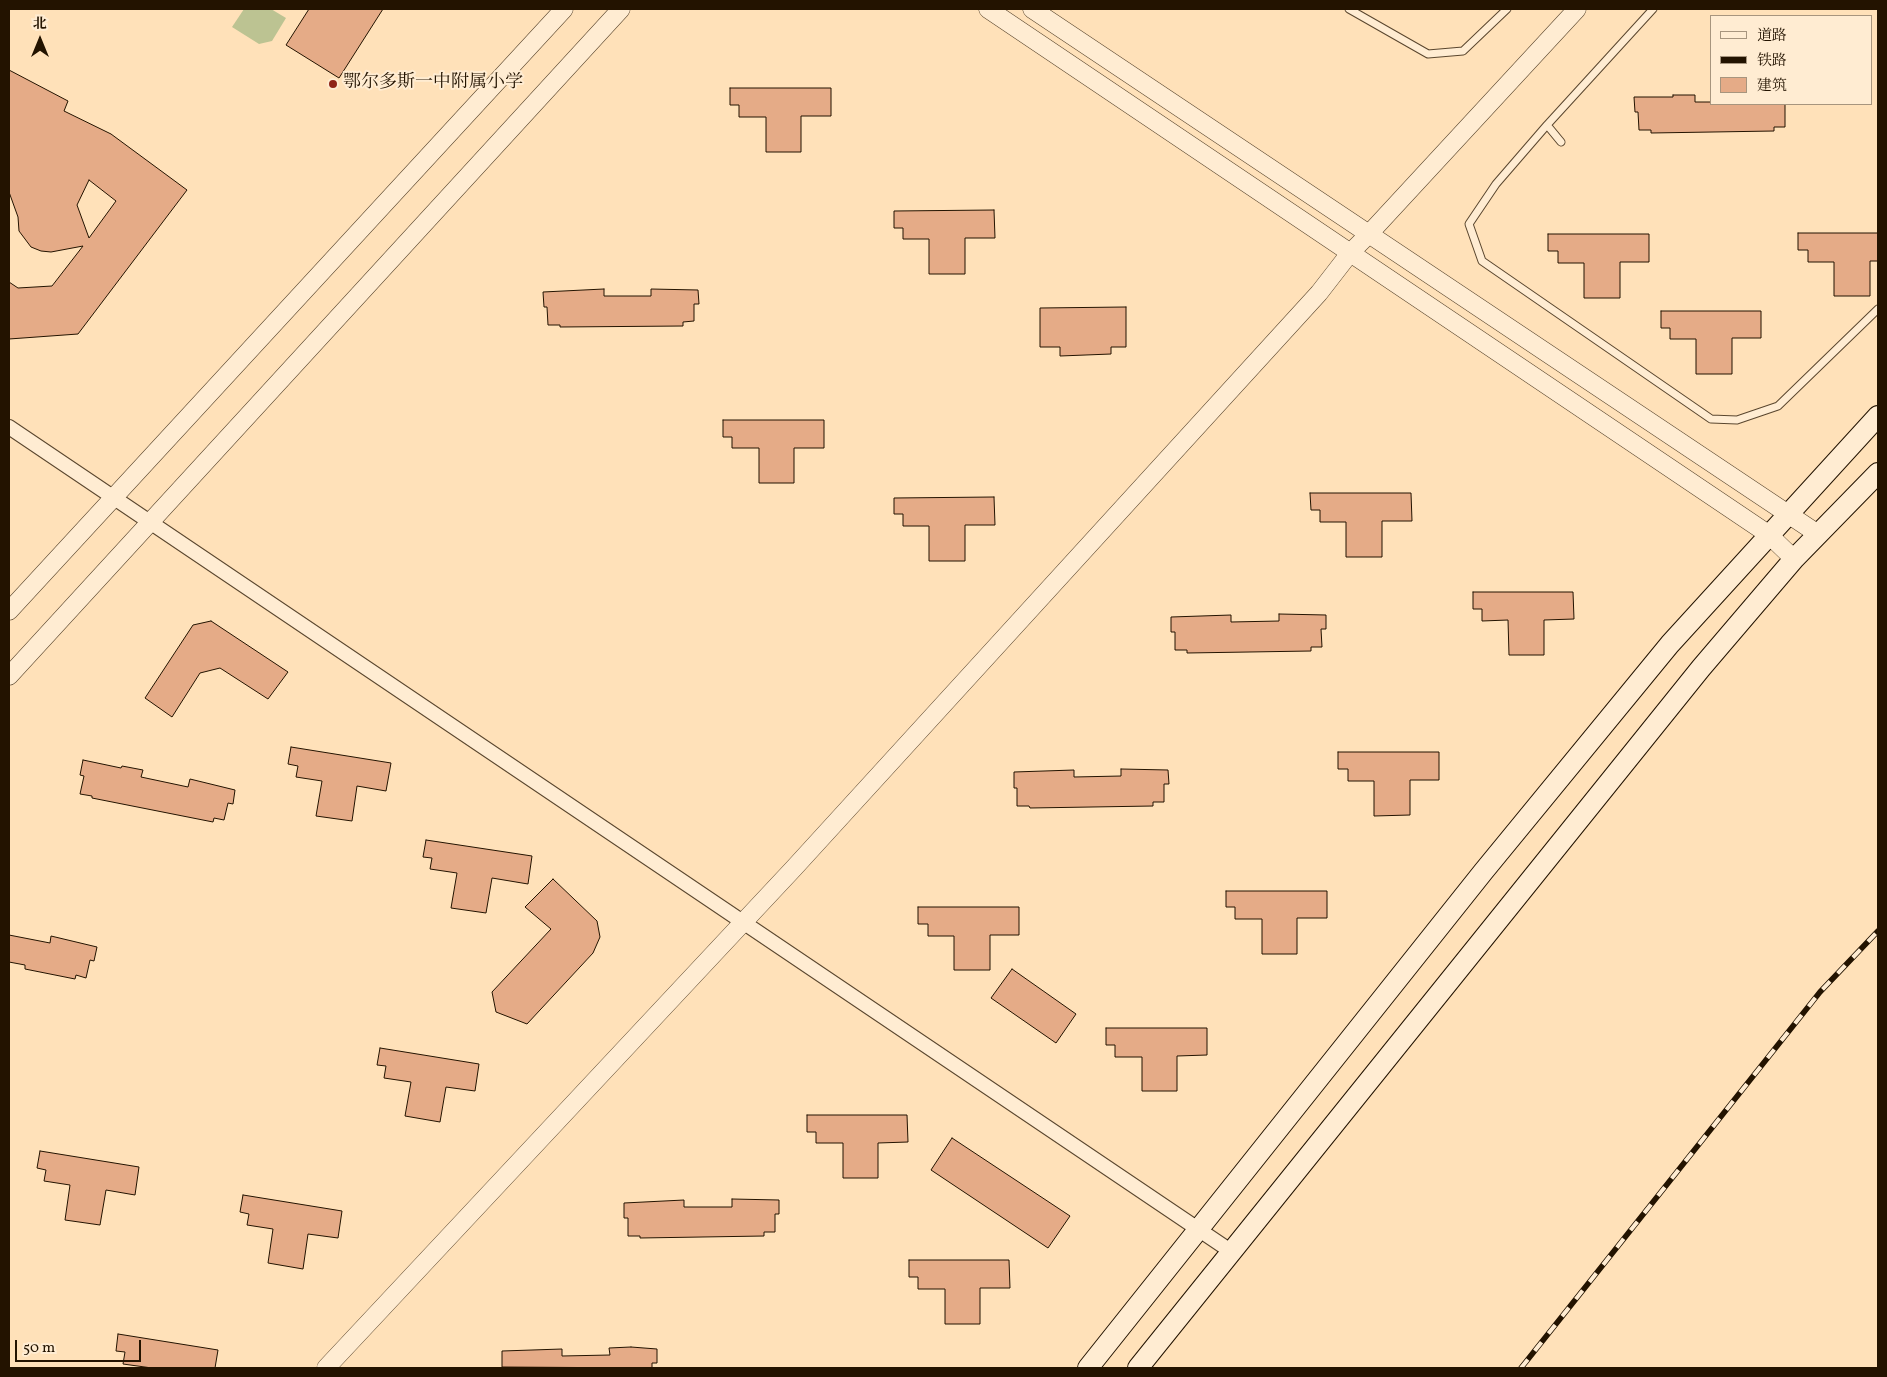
<!DOCTYPE html>
<html>
<head>
<meta charset="utf-8">
<style>
  body { margin:0 }
  #map { position:relative; width:1887px; height:1377px; overflow:hidden; background:#ffe1b9; font-family:Vollkorn,"Noto Serif SC",serif }
  canvas { display:block }
  .frame { position:absolute; inset:0; border:10px solid #231300; pointer-events:none }
  .legend { position:absolute; left:1710px; top:15px; width:162px; height:90px; box-sizing:border-box; background:#ffecd2; border:1px solid #a7957e; margin:0; padding:6px 9px; list-style:none; font-size:15px; color:#231300 }
  .legend li { display:flex; align-items:center; gap:10px; height:25px }
  .legend b { width:25px; border:1px solid #a7957e }
  .north { position:absolute; left:15px; top:15px; width:50px; height:50px; -webkit-text-stroke:4px #ffecd2; paint-order:stroke; rotate:0deg; font-size:14px; font-weight:700; line-height:20px; text-align:center; color:#231300 }
  .north::after { content:''; display:block; margin:auto; width:18px; height:22px; background:#231300; clip-path:polygon(50% 0,100% 100%,50% 72%,0 100%) }
  .scale { position:absolute; left:15px; top:1340px; width:126px; height:22px; box-sizing:border-box; border:2px solid #231300; border-top:0; padding-left:6px; font-size:15px; line-height:18px; white-space:nowrap; color:#231300; -webkit-text-stroke:4px #ffecd2; paint-order:stroke }
</style>
</head>
<body>
<div id="map">
<canvas width="1887" height="1377"></canvas>
<div class="frame"></div>
<ul class="legend">
<li><b style="height:6px;background:#ffecd2"></b>道路</li>
<li><b style="height:6px;background:#231300"></b>铁路</li>
<li><b style="height:14px;background:#e5ab87"></b>建筑</li>
</ul>
<div class="north">北</div>
<div class="scale">50 m</div>
</div>
<script>
const context = document.querySelector('canvas').getContext('2d');
context.lineJoin = 'round';
function fillPath(path, color) { context.fillStyle = color; context.fill(path, 'evenodd'); }
const shape = rows => new Path2D(rows.map(r => 'M' + r).join(''));
function stroke(path, color, width, dash) { context.strokeStyle = color; context.lineWidth = width; context.lineCap = dash ? 'butt' : 'round'; context.setLineDash(dash || []); context.stroke(path); }
function label(font, color, halo, rows, align = 'center') {
  context.font = font + ' Vollkorn,"Noto Serif SC",serif'; context.lineWidth = 4; context.setLineDash([]); context.textBaseline = 'middle'; context.strokeStyle = halo; context.fillStyle = color; for (const [text, x, y, turn = 0] of rows) {
    context.save(); context.translate(x, y); context.rotate((+turn || 0) * Math.PI / 180); context.textAlign = isNaN(turn) ? turn : align; if (halo) context.strokeText(text, 0, 0); context.fillText(text, 0, 0); context.restore();
  }
}
fillPath(shape([
  [244,9,271,9,286,18,272,41,259,44,232,27]
]), '#bcc392');
const building = shape([
  [309,9,383,9,339,78,286,45,309,9],
  [9,70,68,101,64,111,111,134,187,190,78,334,9,339,9,282,18,288,52,286,83,246,51,252,41,251,31,247,19,231,18,217,9,192,9,70],
  [89,180,116,201,89,238,77,205,89,180],
  [730,88,831,88,831,116,801,116,801,152,766,152,766,117,739,117,739,105,730,105,730,88],
  [1673,95,1695,95,1695,102,1711,102,1711,104,1785,104,1785,127,1774,127,1774,131,1651,133,1651,130,1639,130,1638,112,1635,112,1634,97,1673,97,1673,95],
  [994,210,995,238,965,238,965,274,929,274,929,239,903,239,903,228,894,228,894,211,994,210],
  [1798,233,1878,233,1878,261,1870,261,1870,296,1834,296,1834,262,1808,262,1808,250,1798,250,1798,233],
  [1548,234,1649,234,1649,262,1620,262,1620,298,1584,298,1584,263,1558,263,1558,251,1548,251,1548,234],
  [604,289,604,296,651,296,651,289,698,290,699,304,694,304,694,321,683,322,683,326,560,327,560,325,548,325,547,307,544,307,543,292,604,289],
  [1126,307,1126,347,1111,347,1111,354,1060,356,1060,347,1040,347,1040,308,1126,307],
  [1661,311,1761,311,1761,338,1732,338,1732,374,1696,374,1696,339,1670,339,1670,328,1661,328,1661,311],
  [723,420,824,420,824,448,794,448,794,483,759,483,759,448,732,448,732,437,723,437,723,420],
  [1310,493,1411,493,1412,521,1382,521,1382,557,1346,557,1346,522,1320,522,1320,510,1311,510,1310,493],
  [994,497,995,525,965,525,965,561,929,561,929,526,903,526,903,514,894,514,894,498,994,497],
  [1473,592,1573,592,1574,619,1544,620,1544,655,1509,655,1508,620,1482,621,1482,609,1473,609,1473,592],
  [1279,614,1326,615,1326,629,1321,629,1322,647,1311,647,1311,651,1187,653,1187,650,1175,650,1175,632,1171,632,1171,617,1231,615,1231,622,1279,621,1279,614],
  [211,621,288,672,268,699,220,668,200,673,172,717,145,698,193,625,211,621],
  [291,747,391,763,386,791,357,786,352,821,316,816,322,781,296,777,298,766,288,764,291,747],
  [1338,752,1439,752,1439,780,1410,780,1410,815,1374,816,1374,781,1348,781,1348,769,1338,769,1338,752],
  [83,760,121,768,122,766,143,770,141,777,188,787,190,779,235,790,233,804,228,803,224,820,214,818,213,822,92,798,92,796,80,794,84,776,80,775,83,760],
  [1121,769,1168,770,1169,784,1164,784,1164,802,1153,802,1153,806,1030,808,1029,806,1017,806,1017,788,1014,788,1014,772,1074,770,1074,777,1121,776,1121,769],
  [426,840,532,856,528,884,492,878,486,913,451,908,457,873,430,869,432,858,423,857,426,840],
  [553,879,597,921,600,937,593,953,527,1024,496,1012,492,992,551,929,525,907,553,879],
  [1226,891,1327,891,1327,918,1297,918,1297,954,1262,954,1262,919,1235,919,1235,907,1226,907,1226,891],
  [918,907,1019,907,1019,935,990,935,990,970,954,970,954,936,928,936,928,924,918,924,918,907],
  [9,935,50,943,51,936,97,947,94,961,90,960,86,978,76,975,75,979,25,969,25,965,9,962,9,935],
  [1012,969,1076,1014,1056,1043,991,998,1012,969],
  [1106,1028,1207,1028,1207,1055,1177,1056,1177,1091,1142,1091,1142,1057,1115,1057,1115,1045,1106,1045,1106,1028],
  [380,1048,479,1064,475,1091,446,1087,440,1122,405,1116,411,1082,384,1078,386,1066,377,1065,380,1048],
  [807,1115,907,1115,908,1142,878,1143,878,1178,843,1178,843,1143,816,1143,816,1132,807,1132,807,1115],
  [952,1138,1070,1216,1048,1248,931,1170,952,1138],
  [40,1151,139,1167,135,1195,106,1190,100,1225,65,1220,70,1185,44,1181,46,1170,37,1168,40,1151],
  [243,1195,342,1211,338,1238,308,1234,303,1269,268,1263,273,1229,247,1225,249,1214,240,1212,243,1195],
  [732,1199,779,1200,779,1214,775,1214,775,1232,764,1232,764,1236,640,1238,640,1236,628,1236,628,1218,624,1218,624,1203,684,1200,684,1207,732,1207,732,1199],
  [909,1260,1009,1260,1010,1288,980,1288,980,1324,945,1324,945,1289,918,1289,918,1277,909,1277,909,1260],
  [118,1334,218,1350,215,1368,152,1368,123,1364,125,1352,116,1351,118,1334],
  [631,1347,657,1349,657,1363,652,1363,652,1368,502,1367,502,1351,562,1349,562,1356,610,1355,609,1348,631,1347]
]);
fillPath(building, '#e5ab87');
stroke(building, '#231300', 1);
const service = shape([
  [1349,9,1428,54,1463,51,1507,9],
  [1547,125,1496,184,1469,224,1482,261,1711,419,1737,420,1778,406,1878,309],
  [1561,142,1547,125,1653,9]
]);
const minor = shape([
  [9,427,1232,1252]
]);
const tertiary = shape([
  [988,9,1768,534,1794,559],
  [1032,9,1818,534],
  [9,611,564,9],
  [9,676,621,9],
  [326,1368,794,868,1319,293,1350,253,1368,235,1577,9]
]);
const secondary = shape([
  [1088,1368,1483,872,1670,644,1878,416],
  [1138,1368,1701,668,1794,559,1878,473]
]);
stroke(service, '#5a462e', 9);
stroke(minor, '#5a462e', 16);
stroke(tertiary, '#5a462e', 19);
stroke(secondary, '#231300', 22);
stroke(service, '#ffecd2', 7);
stroke(minor, '#ffecd2', 14);
stroke(tertiary, '#ffecd2', 18);
stroke(secondary, '#ffecd2', 20);
const rail = shape([
  [1521,1368,1820,992,1878,931]
]);
stroke(rail, '#231300', 5.5);
stroke(rail, '#ffecd2', 4, [11]);
for (const [x, y, r, color] of [
  [333,84,5,"#8f2418"]
]) { const dot = new Path2D(); dot.arc(x, y, r, 0, 2 * Math.PI); context.fillStyle = color; context.fill(dot); stroke(dot, '#ffecd2', 2); }
label('18px', '#231300', '#ffecd2', [
  ["鄂尔多斯一中附属小学",343,84]
], 'left');
</script>
</body>
</html>
